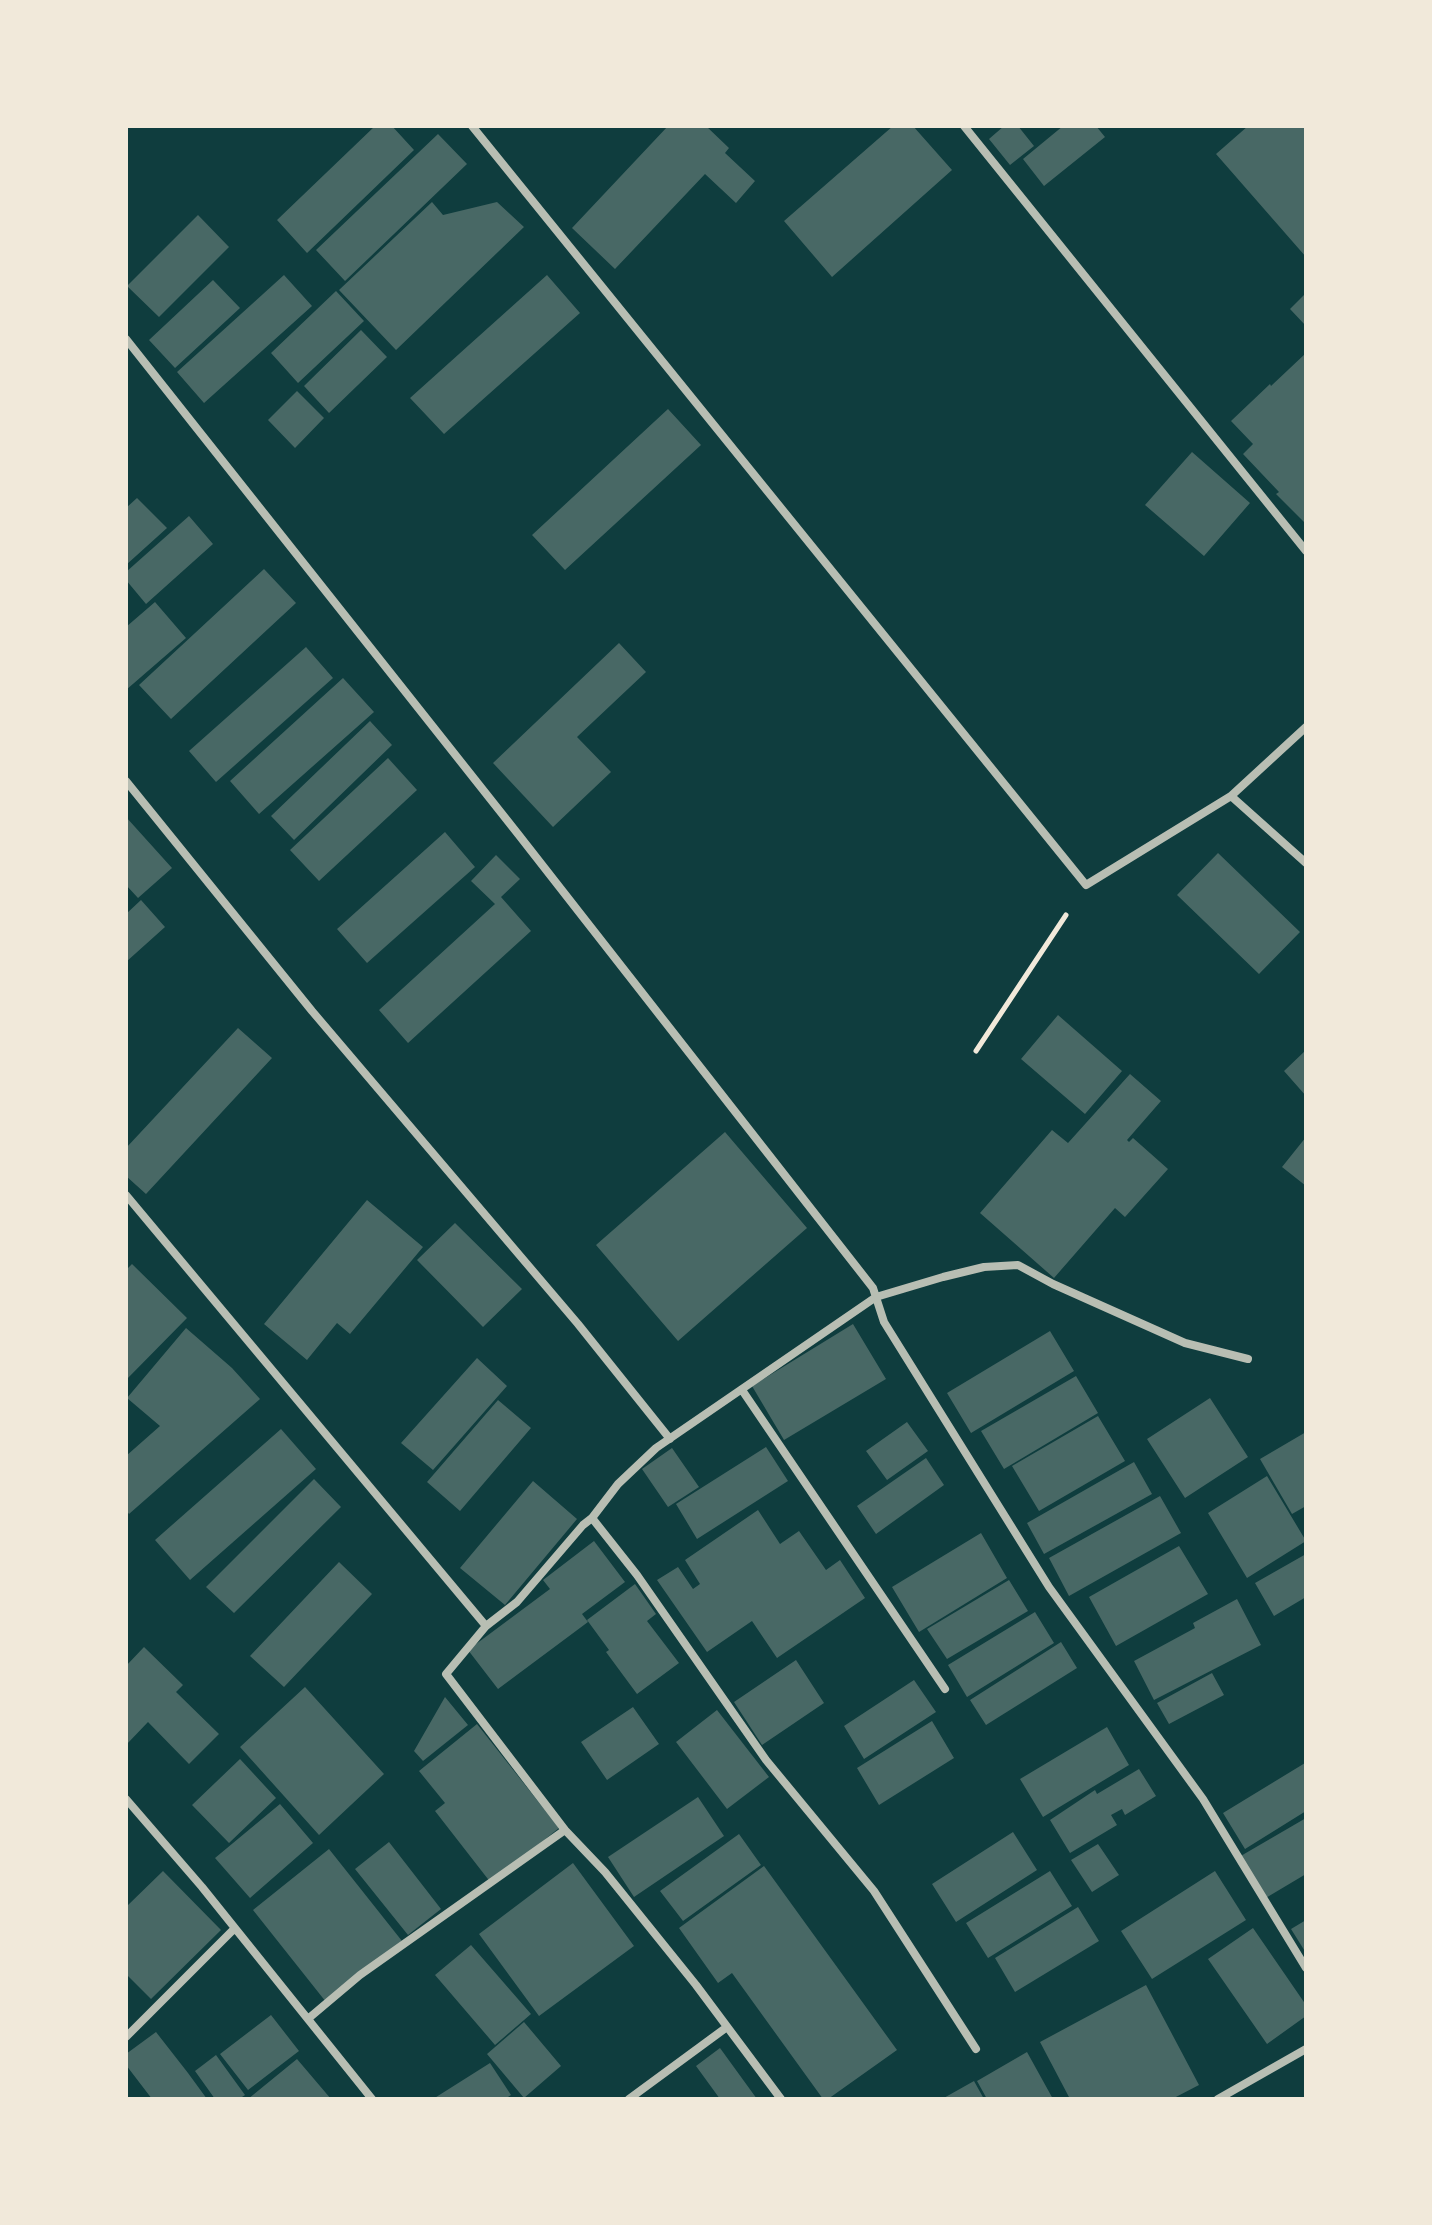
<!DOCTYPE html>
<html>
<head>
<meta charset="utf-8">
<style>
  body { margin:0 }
  #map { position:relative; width:1432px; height:2225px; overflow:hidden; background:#0f3d3e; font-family:"Archivo Narrow",sans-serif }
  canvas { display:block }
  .frame { position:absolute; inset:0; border:128px solid #f1e9da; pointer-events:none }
</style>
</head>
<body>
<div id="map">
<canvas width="1432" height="2225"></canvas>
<div class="frame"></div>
</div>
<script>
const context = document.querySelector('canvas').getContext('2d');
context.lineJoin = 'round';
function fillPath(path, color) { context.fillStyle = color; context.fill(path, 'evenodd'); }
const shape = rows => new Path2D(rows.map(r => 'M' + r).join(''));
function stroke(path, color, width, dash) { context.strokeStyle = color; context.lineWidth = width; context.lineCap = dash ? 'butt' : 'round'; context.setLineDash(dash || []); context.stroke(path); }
fillPath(shape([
  [375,126,392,126,414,150,307,253,277,220],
  [668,126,706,126,729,148,725,153,755,181,736,203,705,174,615,269,572,228],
  [893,126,913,126,952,170,832,277,784,221],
  [1004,126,1018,126,1034,146,1010,165,989,139],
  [1063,126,1096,126,1105,137,1044,186,1023,159],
  [1248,126,1306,126,1306,257,1216,154],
  [438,134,467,164,345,281,316,250],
  [432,202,443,215,497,202,524,227,396,350,339,290],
  [198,215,229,247,159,317,127,286],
  [284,275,312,306,204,403,177,372],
  [547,275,580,313,444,434,410,398],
  [213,280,240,308,175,368,149,340],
  [336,291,364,321,298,383,271,353],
  [1306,293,1306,326,1290,309],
  [361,330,387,357,329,413,304,386],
  [1306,353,1306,524,1276,494,1279,492,1243,454,1253,444,1231,421,1270,384,1271,386],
  [297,391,324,418,295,448,268,420],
  [668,409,701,445,565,570,532,535],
  [1192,452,1250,503,1204,556,1145,505],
  [137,498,167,528,126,565,126,508],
  [189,516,213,544,146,604,126,580,126,572],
  [264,569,296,603,171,719,139,685],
  [155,602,186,638,126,690,126,627],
  [619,643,646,672,577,737,611,772,553,827,493,763],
  [306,647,333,678,216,782,189,751],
  [343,678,374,712,259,814,230,781],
  [370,721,392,745,294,840,271,816],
  [388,758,417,790,319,881,290,850],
  [126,817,172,868,138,898,126,885],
  [445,832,475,867,367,963,337,929],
  [1218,853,1300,932,1259,974,1177,895],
  [496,855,520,879,501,897,531,931,408,1043,379,1010,495,904,471,881],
  [141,900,165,927,126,962,126,914],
  [1058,1015,1122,1071,1085,1114,1021,1059],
  [238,1028,272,1058,146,1194,126,1176,126,1148],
  [1306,1050,1306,1096,1284,1071],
  [1130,1074,1161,1101,1127,1140,1129,1142,1133,1138,1168,1169,1125,1217,1115,1208,1054,1278,980,1213,1052,1130,1068,1143],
  [725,1132,807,1228,678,1341,596,1245],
  [1306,1137,1306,1186,1282,1167],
  [367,1200,423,1247,350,1334,337,1323,307,1360,264,1324],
  [455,1223,522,1289,483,1327,417,1260],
  [132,1264,187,1318,126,1380,126,1270],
  [853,1324,886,1379,784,1440,752,1386],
  [186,1328,232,1368,260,1399,129,1514,126,1510,126,1456,160,1426,127,1398],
  [1050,1331,1074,1371,971,1433,947,1393],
  [477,1358,507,1386,433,1470,401,1443],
  [1076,1376,1098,1413,1004,1469,981,1431],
  [1210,1398,1248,1457,1185,1498,1147,1439],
  [498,1400,531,1428,460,1511,427,1482],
  [1098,1416,1125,1461,1039,1511,1012,1466],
  [907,1422,928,1451,887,1480,866,1451],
  [281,1429,316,1469,190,1580,155,1540],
  [1306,1432,1306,1506,1292,1514,1260,1459],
  [766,1447,788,1481,697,1539,676,1504],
  [672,1448,699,1487,668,1507,642,1469],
  [926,1458,944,1485,876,1534,857,1506],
  [1134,1462,1152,1494,1044,1554,1027,1523],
  [1267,1476,1306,1541,1247,1578,1208,1513],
  [314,1479,341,1507,234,1613,206,1587],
  [533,1481,577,1519,505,1605,460,1568],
  [1160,1496,1181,1533,1069,1596,1049,1558],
  [758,1510,780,1544,799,1531,826,1570,840,1560,865,1598,777,1658,752,1621,707,1652,657,1580,678,1567,693,1589,700,1584,685,1560],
  [981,1533,1007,1578,919,1632,892,1587],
  [594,1541,625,1582,582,1614,588,1622,498,1689,468,1650,550,1589,543,1580],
  [1179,1546,1208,1594,1116,1646,1089,1597],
  [1306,1554,1306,1597,1274,1616,1255,1583],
  [339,1562,372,1594,284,1687,250,1656],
  [1009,1580,1028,1611,947,1659,927,1629],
  [635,1584,656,1614,647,1621,679,1663,637,1694,606,1652,609,1650,587,1620],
  [1237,1599,1261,1645,1154,1700,1134,1661,1195,1628,1193,1623],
  [1035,1612,1054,1643,967,1697,948,1665],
  [1061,1642,1077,1668,986,1725,970,1700],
  [144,1647,183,1685,176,1692,219,1734,189,1764,148,1722,126,1745,126,1666],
  [796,1660,824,1703,762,1745,734,1702],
  [1212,1673,1224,1695,1169,1724,1157,1703],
  [914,1680,936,1712,864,1759,844,1726],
  [305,1687,384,1774,319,1835,240,1747],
  [445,1697,468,1725,423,1761,414,1751],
  [633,1707,659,1744,607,1780,581,1742],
  [717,1710,769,1777,727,1809,676,1742],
  [932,1721,954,1758,879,1805,857,1768],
  [477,1724,559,1828,491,1883,435,1811,445,1803,419,1771],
  [1107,1727,1129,1765,1043,1817,1020,1779],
  [240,1759,276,1798,229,1843,192,1805],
  [1305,1763,1306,1811,1245,1849,1223,1813],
  [1139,1769,1156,1796,1125,1815,1122,1809,1111,1815,1117,1825,1070,1853,1050,1820,1095,1790,1097,1794],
  [698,1797,724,1836,634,1897,608,1857],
  [280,1804,313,1843,250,1898,215,1858],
  [1306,1818,1306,1874,1264,1899,1239,1857],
  [1013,1832,1037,1870,956,1922,932,1884],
  [739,1834,761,1865,683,1921,660,1891],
  [389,1842,441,1909,408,1935,355,1869],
  [1098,1844,1119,1875,1092,1892,1071,1860],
  [329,1849,402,1941,326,2002,253,1910],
  [573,1863,634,1946,539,2016,479,1934],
  [764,1866,897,2050,828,2099,823,2099,732,1973,718,1983,679,1928],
  [163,1871,221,1930,151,1999,126,1974,126,1907],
  [1050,1871,1072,1906,988,1958,966,1923],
  [1215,1871,1246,1920,1152,1979,1121,1931],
  [1078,1907,1099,1941,1015,1992,995,1958],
  [1306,1920,1306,1953,1291,1929],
  [1253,1928,1306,2005,1306,2016,1267,2044,1208,1959],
  [471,1945,531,2014,495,2045,435,1975],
  [1146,1985,1199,2085,1172,2099,1070,2099,1040,2042],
  [271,2015,299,2051,248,2090,220,2054],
  [524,2022,561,2066,524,2098,487,2054],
  [156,2032,188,2073,207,2099,152,2099,126,2065,126,2054],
  [720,2048,757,2099,720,2099,696,2066],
  [1027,2052,1053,2099,987,2099,977,2081],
  [216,2055,245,2095,239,2099,215,2099,195,2071],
  [297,2059,331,2099,248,2099],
  [490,2063,511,2095,505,2099,433,2099],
  [974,2081,984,2099,942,2099]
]), '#486865');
stroke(shape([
  [976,1051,1066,915]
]), '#f1e9da', 5);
stroke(shape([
  [472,126,1086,885,1231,796,1306,727],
  [964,126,1306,551],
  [126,339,518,834,873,1288,884,1322,1049,1587,1203,1799,1306,1968],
  [126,781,312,1011,578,1324,670,1439],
  [1231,796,1306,863],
  [126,1195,486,1626],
  [742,1390,945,1689],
  [592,1518,637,1575,766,1760,874,1891,976,2049],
  [126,1799,202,1887,372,2099],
  [309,2018,360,1975,565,1830],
  [126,2037,235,1928],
  [629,2099,727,2027],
  [781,2099,696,1985,605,1872,565,1830,446,1674,486,1626,517,1602,583,1525,592,1518,618,1484,656,1448,876,1297,943,1277,984,1267,1018,1265,1053,1284,1185,1343,1248,1359],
  [1218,2099,1306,2049]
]), '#b8beb3', 8);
</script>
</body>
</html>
